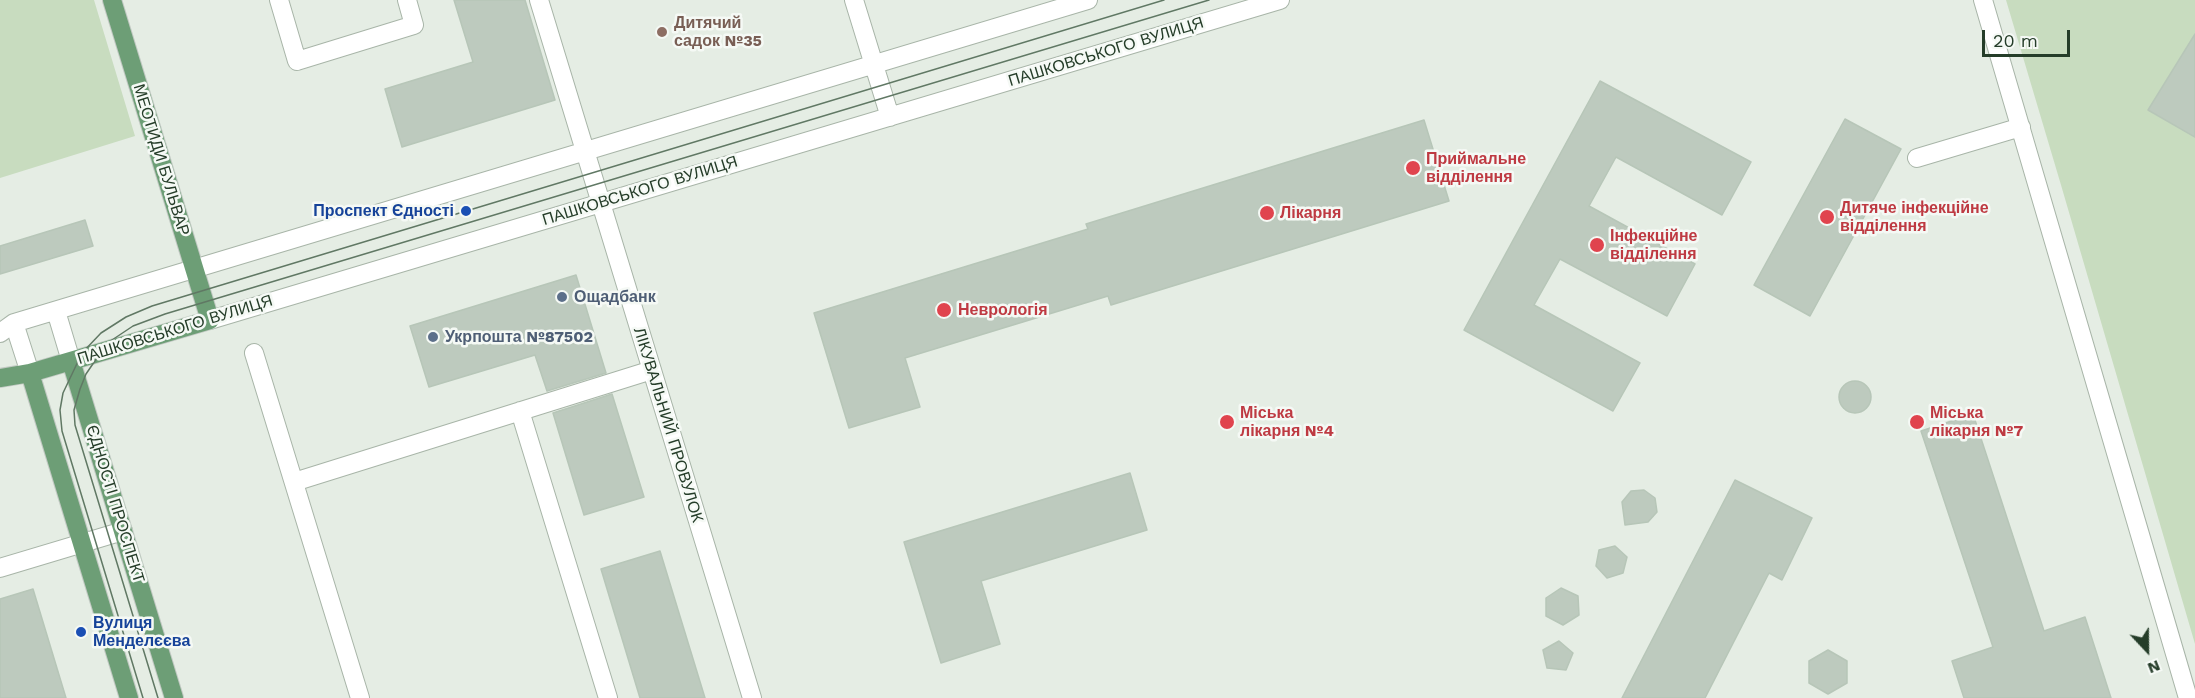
<!DOCTYPE html>
<html>
<head>
<meta charset="utf-8">
<style>
  body { margin:0 }
  #map { position:relative; width:2195px; height:698px; overflow:hidden; background:#e5ede4; font-family:"Work Sans",sans-serif }
  canvas { display:block }
  .north { position:absolute; left:2117px; top:620px; width:60px; height:60px; -webkit-text-stroke:4px #f5f9f5; paint-order:stroke; rotate:158deg; font-size:16px; font-weight:700; line-height:24px; text-align:center; color:#253d29 }
  .north::after { content:''; display:block; margin:auto; width:21px; height:27px; background:#253d29; clip-path:polygon(50% 0,100% 100%,50% 72%,0 100%) }
  .scale { position:absolute; left:1982px; top:30px; width:88px; height:27px; box-sizing:border-box; border:3px solid #253d29; border-top:0; padding-left:8px; font-size:18px; line-height:21px; white-space:nowrap; color:#253d29; -webkit-text-stroke:4px #f5f9f5; paint-order:stroke }
</style>
</head>
<body>
<div id="map">
<canvas width="2195" height="698"></canvas>
<div class="north">N</div>
<div class="scale">20 m</div>
</div>
<script>
const context = document.querySelector('canvas').getContext('2d');
context.lineJoin = 'round';
function fillPath(path, color) { context.fillStyle = color; context.fill(path, 'evenodd'); }
const shape = rows => new Path2D(rows.map(r => 'M' + r).join(''));
function stroke(path, color, width, dash) { context.strokeStyle = color; context.lineWidth = width; context.lineCap = dash ? 'butt' : 'round'; context.setLineDash(dash || []); context.stroke(path); }
function label(font, color, halo, rows, align = 'center') {
  context.font = font + ' "Work Sans",sans-serif'; context.lineWidth = 5; context.setLineDash([]); context.textBaseline = 'middle'; context.strokeStyle = halo; context.fillStyle = color; for (const [text, x, y, turn = 0] of rows) {
    context.save(); context.translate(x, y); context.rotate((+turn || 0) * Math.PI / 180); context.textAlign = isNaN(turn) ? turn : align; if (halo) context.strokeText(text, 0, 0); context.fillText(text, 0, 0); context.restore();
  }
}
fillPath(shape([
  [0,0,94,0,135,136,0,178],
  [2006,0,2195,0,2195,644,2061,185]
]), '#c8dcbf');
const building = shape([
  [454,0,525,0,555,100,402,147,385,89,473,62,454,0],
  [2195,34,2195,137,2148,110,2195,34],
  [1600,81,1751,162,1722,215,1616,157,1589,206,1695,264,1667,316,1560,259,1534,305,1640,363,1613,411,1464,330,1600,81],
  [1845,119,1901,149,1810,316,1754,285,1845,119],
  [1424,120,1449,201,1111,305,1108,296,905,358,920,407,849,428,814,313,1088,229,1086,224,1424,120],
  [85,220,93,246,0,274,0,246,85,220],
  [576,275,606,373,547,391,535,355,429,387,410,326,576,275],
  '1839 397a16 16 0 1 1 32 0a16 16 0 1 1-32 0Z',
  [612,394,644,497,584,515,553,413,612,394],
  [1973,414,2044,631,2085,617,2111,698,1964,698,1952,661,1993,647,1921,431,1973,414],
  [1130,473,1147,530,981,581,1000,644,941,663,904,542,1130,473],
  [1735,480,1812,518,1782,580,1769,573,1705,698,1622,698,1735,480],
  [1644,490,1655,498,1657,512,1648,522,1625,525,1622,502,1631,491,1644,490],
  [1615,546,1627,557,1623,573,1607,578,1596,566,1599,550,1615,546],
  [660,551,705,698,640,698,601,569,660,551],
  [1561,588,1578,596,1579,615,1563,625,1546,616,1546,598,1561,588],
  [33,589,66,698,0,698,0,599,33,589],
  [1559,641,1573,653,1566,670,1547,668,1543,650,1559,641],
  [1828,650,1847,661,1847,683,1828,694,1809,683,1809,661,1828,650]
]);
fillPath(building, '#bdcabe');
stroke(building, '#b7c6b8', 1.5);
const minor = shape([
  [279,0,297,61,414,25,407,0],
  [539,0,752,698],
  [854,0,890,117],
  [1983,0,2188,698],
  [1917,158,2021,127],
  [56,311,71,361],
  [210,320,1280,0],
  [14,323,30,373],
  [0,333,14,323,1088,0],
  [254,353,360,698],
  [520,411,608,698],
  [294,482,652,370],
  [0,568,123,531]
]);
const major = shape([
  [71,361,174,698],
  [30,373,129,698],
  [0,378,30,373,210,320,112,0]
]);
stroke(minor, '#a8b5a8', 20);
stroke(major, '#c2c9c3', 20);
stroke(minor, '#fff', 18);
stroke(major, '#6d9e76', 18);
stroke(shape([
  [143,698,62,431,60,410,63,393,82,353,101,333,126,317,152,306,1164,0],
  [158,698,75,425,74,410,80,389,86,374,101,352,112,340,133,326,165,314,1209,0]
]), '#607864', 1.5);
for (const [x, y, r, color] of [
  [662,32,6,"#8d6e63"],
  [1413,168,8,"#e0444e"],
  [466,211,6,"#1a4fb4"],
  [1267,213,8,"#e0444e"],
  [1827,217,8,"#e0444e"],
  [1597,245,8,"#e0444e"],
  [562,297,6,"#5c6f8a"],
  [944,310,8,"#e0444e"],
  [433,337,6,"#5c6f8a"],
  [1227,422,8,"#e0444e"],
  [1917,422,8,"#e0444e"],
  [81,632,6,"#1a4fb4"]
]) { const dot = new Path2D(); dot.arc(x, y, r, 0, 2 * Math.PI); context.fillStyle = color; context.fill(dot); stroke(dot, '#f5f9f5', 2); }
label('bold 16px', '#785e54', '#f5f9f5', [
  ["Дитячий",674,23],
  ["садок №35",674,41]
], 'left');
label('16px', '#253d29', '#f5f9f5', [
  ["ПАШКОВСЬКОГО ВУЛИЦЯ",1106,52,-17],
  ["МЕОТИДИ БУЛЬВАР",161,160,73],
  ["ПАШКОВСЬКОГО ВУЛИЦЯ",640,191,-17],
  ["ПАШКОВСЬКОГО ВУЛИЦЯ",175,330,-17],
  ["ЛІКУВАЛЬНИЙ ПРОВУЛОК",668,425,73],
  ["ЄДНОСТІ ПРОСПЕКТ",115,504,73]
]);
label('bold 16px', '#be3a42', '#f5f9f5', [
  ["Приймальне",1426,159],
  ["відділення",1426,177],
  ["Дитяче інфекційне",1840,208],
  ["відділення",1840,226],
  ["Лікарня",1280,213],
  ["Інфекційне",1610,236],
  ["відділення",1610,254],
  ["Неврологія",958,310],
  ["Міська",1240,413],
  ["лікарня №4",1240,431],
  ["Міська",1930,413],
  ["лікарня №7",1930,431]
], 'left');
label('bold 16px', '#164399', '#f5f9f5', [
  ["Проспект Єдності",454,211],
  ["Вулиця",93,623,"left"],
  ["Менделєєва",93,641,"left"]
], 'right');
label('bold 16px', '#4e5e75', '#f5f9f5', [
  ["Ощадбанк",574,297],
  ["Укрпошта №87502",445,337]
], 'left');
</script>
</body>
</html>
